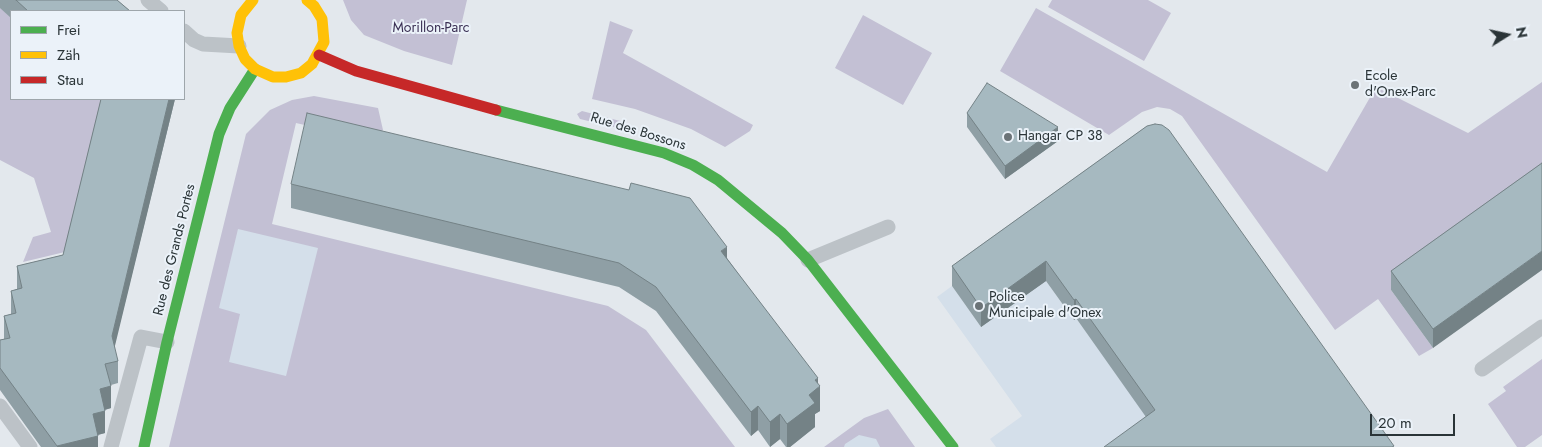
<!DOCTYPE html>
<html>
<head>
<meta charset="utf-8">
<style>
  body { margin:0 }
  #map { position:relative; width:1542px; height:447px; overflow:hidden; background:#e3e8ed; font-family:Jost,sans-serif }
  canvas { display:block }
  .legend { position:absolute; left:10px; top:10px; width:175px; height:90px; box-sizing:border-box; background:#ebf2f9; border:1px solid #9ea6ab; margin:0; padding:6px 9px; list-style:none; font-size:15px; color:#2a3437 }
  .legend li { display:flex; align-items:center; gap:10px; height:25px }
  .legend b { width:25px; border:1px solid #9ea6ab }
  .north { position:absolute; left:1482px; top:10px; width:50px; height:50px; -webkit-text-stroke:4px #ebf2f9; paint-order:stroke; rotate:80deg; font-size:14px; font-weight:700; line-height:20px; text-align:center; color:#2a3437 }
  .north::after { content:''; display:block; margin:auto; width:18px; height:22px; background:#2a3437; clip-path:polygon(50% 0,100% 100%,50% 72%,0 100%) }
  .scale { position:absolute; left:1370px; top:414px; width:85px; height:22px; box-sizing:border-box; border:2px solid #2a3437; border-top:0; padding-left:6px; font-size:15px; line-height:18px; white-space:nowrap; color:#2a3437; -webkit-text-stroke:4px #ebf2f9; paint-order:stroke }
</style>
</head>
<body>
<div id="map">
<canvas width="1542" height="447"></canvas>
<ul class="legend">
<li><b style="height:6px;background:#4caf50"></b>Frei</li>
<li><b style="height:6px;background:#ffc107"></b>Zäh</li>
<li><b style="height:6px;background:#c62828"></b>Stau</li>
</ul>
<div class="north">N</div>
<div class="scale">20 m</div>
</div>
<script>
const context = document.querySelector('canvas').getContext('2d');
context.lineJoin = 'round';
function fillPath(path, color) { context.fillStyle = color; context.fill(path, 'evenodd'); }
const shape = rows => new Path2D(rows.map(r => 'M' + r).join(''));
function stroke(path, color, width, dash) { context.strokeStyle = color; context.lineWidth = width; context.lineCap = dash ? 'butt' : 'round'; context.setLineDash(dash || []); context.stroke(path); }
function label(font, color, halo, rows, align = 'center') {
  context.font = font + ' Jost,sans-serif'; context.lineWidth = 4; context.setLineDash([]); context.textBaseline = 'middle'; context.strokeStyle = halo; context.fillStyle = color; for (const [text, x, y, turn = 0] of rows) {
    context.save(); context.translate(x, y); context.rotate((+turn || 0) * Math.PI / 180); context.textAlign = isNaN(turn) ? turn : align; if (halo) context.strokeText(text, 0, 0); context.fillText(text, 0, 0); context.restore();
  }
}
fillPath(shape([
  [343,0,467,0,452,65,404,51,364,35,351,20],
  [1052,0,1148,0,1171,13,1144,61,1048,7],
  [0,7,11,17,11,99,102,99,69,251,23,262,33,237,51,232,34,178,0,160],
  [1036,8,1327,172,1376,87,1468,133,1542,82,1542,182,1391,290,1433,348,1419,356,1378,299,1335,330,1182,116,1170,109,1157,107,1142,112,1109,135,1000,71],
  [863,15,932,53,903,105,835,68],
  [610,21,633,30,623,53,753,125,750,131,725,147,691,129,635,109,592,99],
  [314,96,378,108,383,130,374,141,296,123,272,224,608,306,646,330,735,447,169,447,246,134,270,110,292,100],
  [582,111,624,122,625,126,622,129,580,119,577,114],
  [1542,359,1542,435,1525,447,1517,447,1488,404,1506,391,1503,387],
  [888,409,915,447,824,447,864,418]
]), '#c3c0d4');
fillPath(shape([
  [238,229,318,248,286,376,229,362,240,314,219,308],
  [1046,281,1074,320,1076,318,1158,432,1132,447,996,447,990,439,1022,416,937,297,952,286,981,327],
  [859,435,876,439,880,447,844,447,845,444]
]), '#d4dfea');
stroke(shape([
  [148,0,161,11],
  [184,31,194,40,203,44,239,46],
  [808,260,888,227],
  [1482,369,1542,327],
  [0,406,30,447],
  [111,447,141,337,167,342]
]), '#bcc2c7', 15);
stroke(shape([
  [496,110,664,153,693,165,718,180,782,233,808,260,953,447],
  [144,447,167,342,219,134,230,108,255,69]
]), '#4caf50', 11);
stroke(shape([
  [253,0,241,15,237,33,239,46,245,59,255,69,273,77,286,77,301,73,312,64,324,42,322,19,314,6,307,0]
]), '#ffc107', 11);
stroke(shape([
  [319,55,356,71,496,110]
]), '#c62828', 11);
fillPath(shape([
  [0,0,117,0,130,11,11,11,11,18,0,8],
  [101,99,175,99,114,347,118,361,118,383,111,385,111,408,105,410,105,433,98,435,98,447,41,447,0,390,0,340,4,339,4,316,11,314,11,291,17,289,17,266,63,255],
  [967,113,1058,141,1005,179,967,127],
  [1147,126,1394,447,1146,417,1076,318,1074,320,1046,281,981,327,952,286,952,266],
  [1542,163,1433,348,1391,290,1391,271],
  [291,184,727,258,818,384,820,411,815,414,815,427,790,447,786,447,780,439,770,447,758,430,751,436,656,311,619,287,291,208]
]), '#8f9fa5');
fillPath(shape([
  [169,99,175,99,112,358,112,336],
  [1058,127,1058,141,1005,179,1005,166],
  [727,247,727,271,721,251],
  [1542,251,1542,270,1433,348,1433,329],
  [1046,261,1046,281,981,327,981,308],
  [1076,299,1076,318,1074,320,1074,300],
  [818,378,818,388,820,386,820,411,815,414,815,427,790,447,787,447,787,424,809,395,815,380],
  [111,386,111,408,100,411,100,389],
  [758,406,758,430,751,436,751,412],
  [105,411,105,433,93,436,93,414],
  [780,414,780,439,770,447,770,422],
  [98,436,98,447,57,447,57,446]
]), '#748286');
const building = shape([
  [16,0,117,0,130,11,28,11,16,0],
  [987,83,1058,127,1005,166,967,113,987,83],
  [101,99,169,99,112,336,118,361,105,364,111,386,100,389,105,411,93,414,98,436,57,446,0,368,0,340,10,338,4,316,16,313,11,291,22,288,17,266,63,255,101,99],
  [307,113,629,190,631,183,690,198,727,247,721,251,818,378,815,380,820,386,809,395,815,403,787,424,780,414,770,422,758,406,751,412,656,287,619,263,291,184,307,113],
  [1155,124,1162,125,1169,130,1394,446,1392,447,1104,447,1155,410,1076,299,1074,300,1046,261,981,308,952,266,1147,126,1155,124],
  [1542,163,1542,251,1433,329,1391,271,1542,163]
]);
fillPath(building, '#a6b9c0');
stroke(building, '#748286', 1);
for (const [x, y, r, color] of [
  [1355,85,5,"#6b7377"],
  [1008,137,5,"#6b7377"],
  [979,306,5,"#6b7377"]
]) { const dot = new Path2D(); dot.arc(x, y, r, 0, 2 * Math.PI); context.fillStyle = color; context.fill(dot); stroke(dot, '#ebf2f9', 2); }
label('14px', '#3b3054', '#ebf2f9', [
  ["Morillon-Parc",431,29]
]);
label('14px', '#2a3437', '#ebf2f9', [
  ["Ecole",1365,77],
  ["d'Onex-Parc",1365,93],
  ["Hangar CP 38",1018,137],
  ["Police",989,298],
  ["Municipale d'Onex",989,314]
], 'left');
label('14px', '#2a3437', '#ebf2f9', [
  ["Rue des Bossons",638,132,17],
  ["Rue des Grands Portes",175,250,-76]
]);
</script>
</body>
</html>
